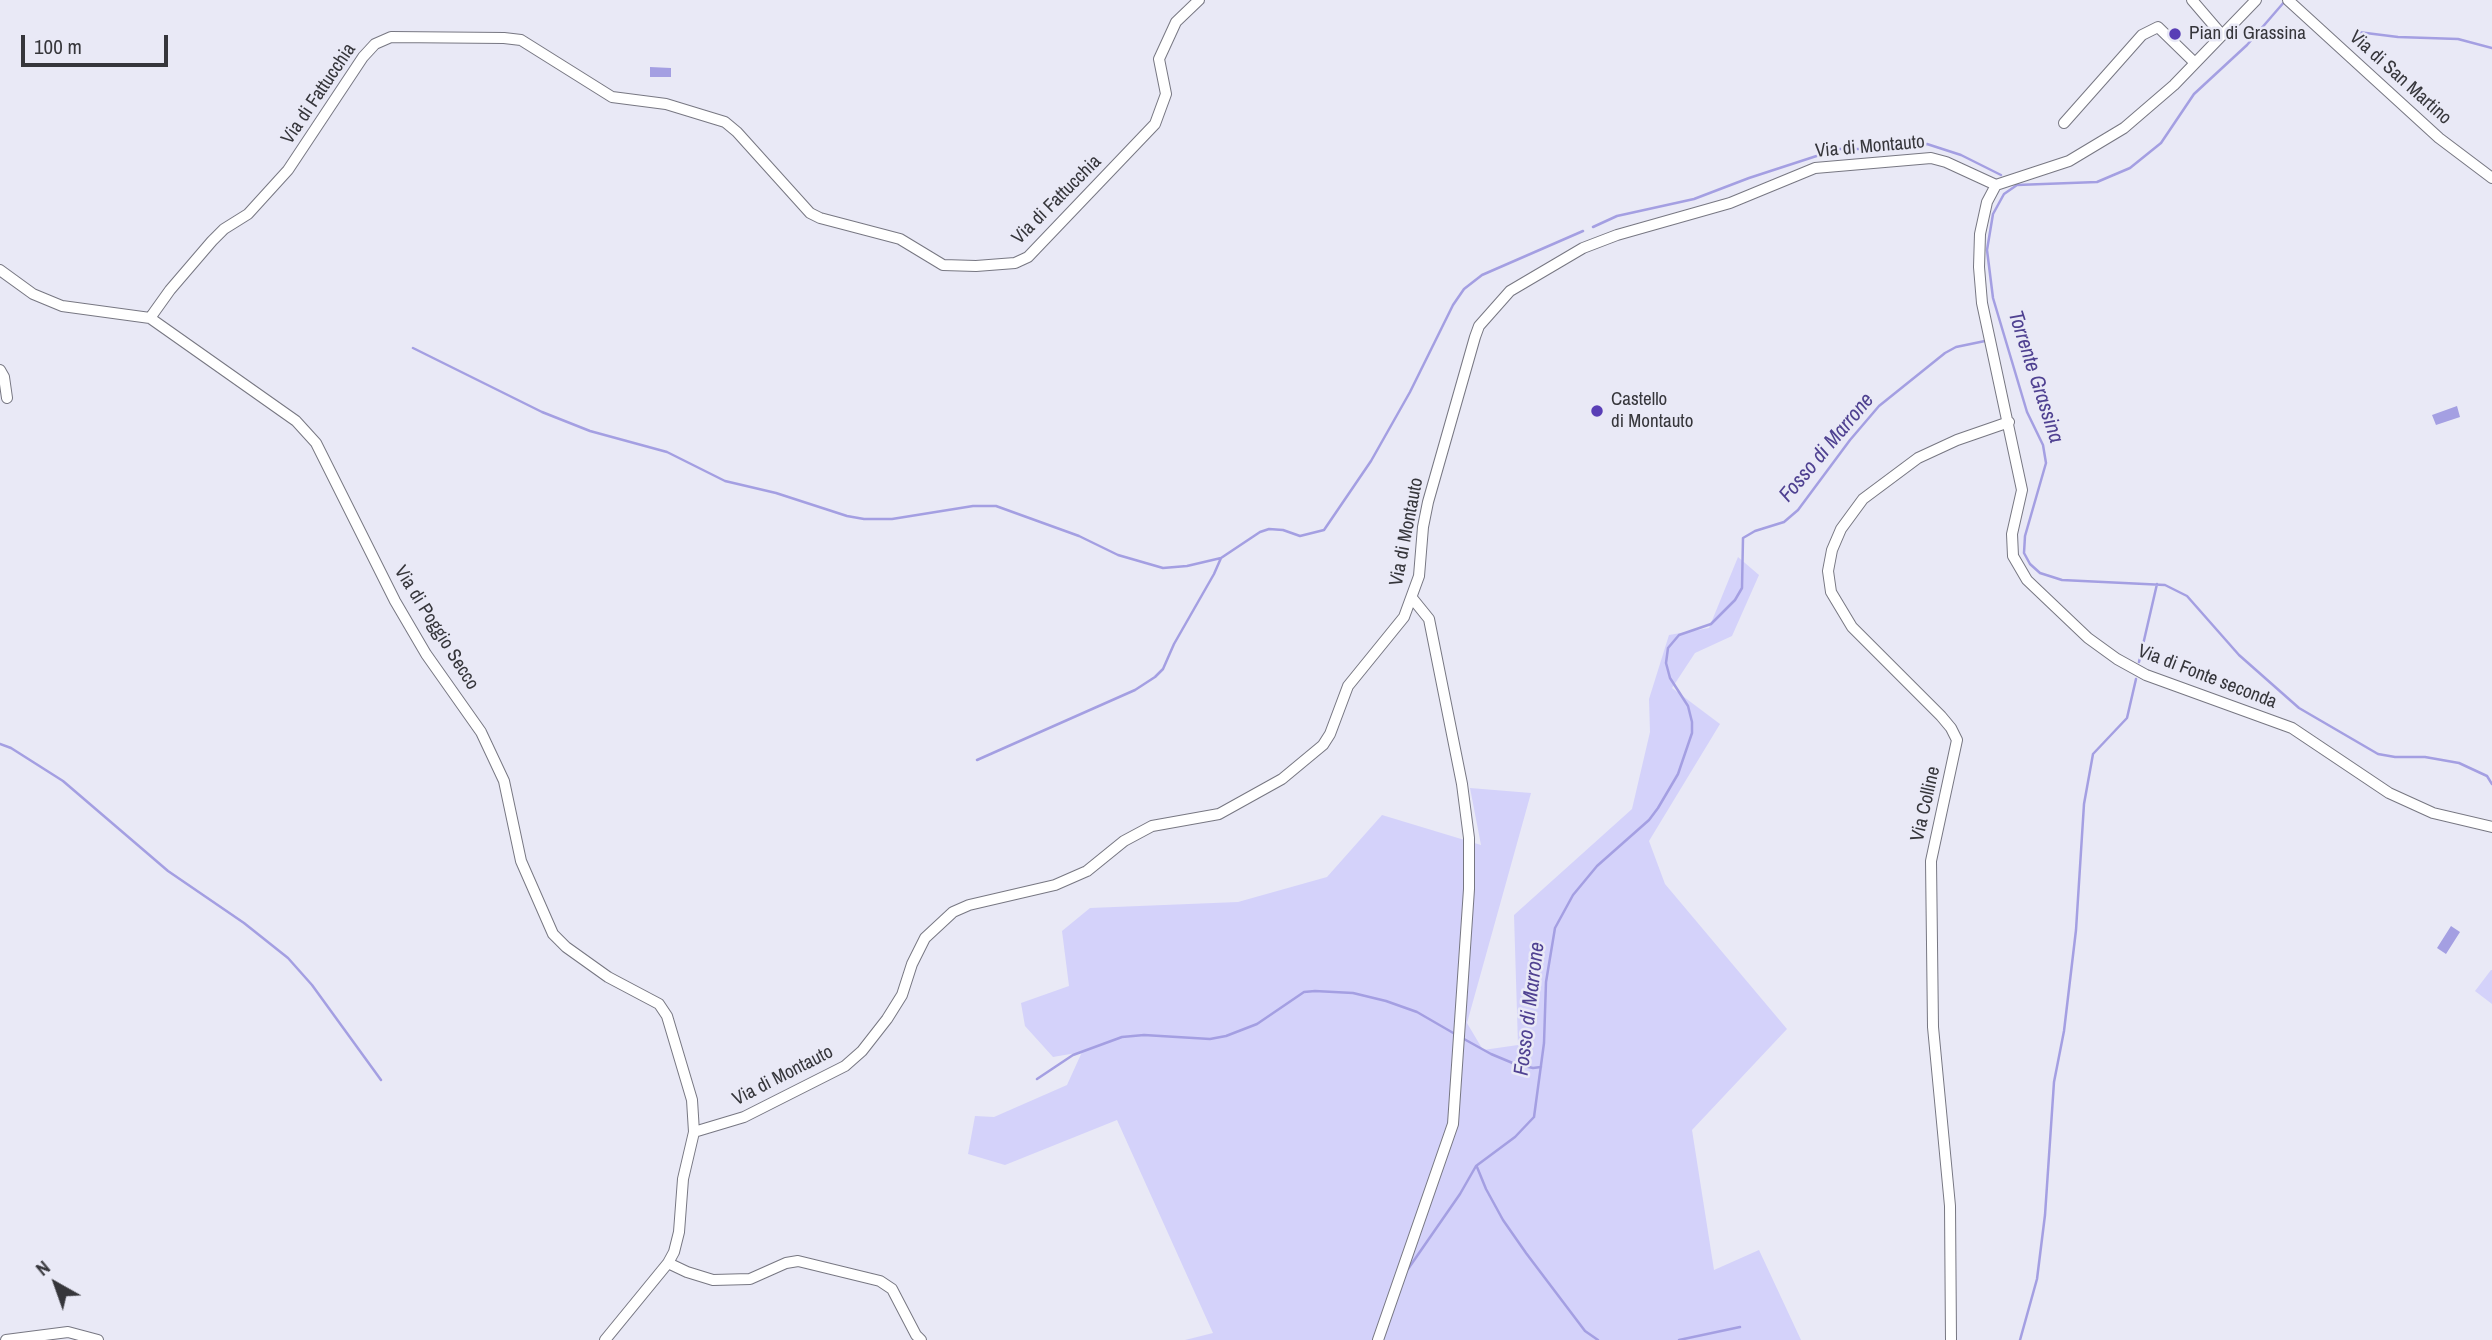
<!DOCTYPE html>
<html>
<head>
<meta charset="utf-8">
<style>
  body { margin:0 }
  #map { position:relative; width:2492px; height:1340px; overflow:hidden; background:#e9e9f6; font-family:"Archivo Narrow",sans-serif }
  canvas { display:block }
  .north { position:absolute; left:21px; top:1249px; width:70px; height:70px; -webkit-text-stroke:5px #e9e9f6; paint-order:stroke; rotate:320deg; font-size:19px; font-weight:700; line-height:28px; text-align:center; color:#36363b }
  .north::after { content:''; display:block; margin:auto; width:24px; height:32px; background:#36363b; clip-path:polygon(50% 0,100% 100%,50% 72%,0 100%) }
  .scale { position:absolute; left:21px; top:35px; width:147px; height:32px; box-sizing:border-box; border:4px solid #36363b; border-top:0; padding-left:9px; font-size:21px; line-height:24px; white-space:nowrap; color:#36363b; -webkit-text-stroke:5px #e9e9f6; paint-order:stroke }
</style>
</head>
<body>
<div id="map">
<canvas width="2492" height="1340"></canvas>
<div class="north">N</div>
<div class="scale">100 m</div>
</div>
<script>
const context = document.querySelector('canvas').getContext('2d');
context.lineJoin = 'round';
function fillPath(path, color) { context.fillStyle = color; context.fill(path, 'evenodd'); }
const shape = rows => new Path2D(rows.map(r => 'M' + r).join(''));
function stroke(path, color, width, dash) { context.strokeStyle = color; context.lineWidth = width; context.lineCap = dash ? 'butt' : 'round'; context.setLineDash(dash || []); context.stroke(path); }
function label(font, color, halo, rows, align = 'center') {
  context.font = font + ' "Archivo Narrow",sans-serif'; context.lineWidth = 5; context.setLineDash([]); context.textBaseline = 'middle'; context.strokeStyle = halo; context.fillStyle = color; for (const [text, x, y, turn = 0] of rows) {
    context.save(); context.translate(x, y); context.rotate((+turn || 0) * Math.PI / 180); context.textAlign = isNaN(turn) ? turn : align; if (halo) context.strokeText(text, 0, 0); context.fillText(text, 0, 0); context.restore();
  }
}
fillPath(shape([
  [1738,557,1759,575,1732,636,1695,653,1672,688,1720,724,1649,841,1665,884,1787,1029,1692,1130,1714,1270,1759,1250,1801,1340,1185,1340,1213,1333,1117,1120,1005,1165,968,1154,975,1116,994,1117,1067,1085,1082,1052,1053,1057,1025,1026,1021,1003,1069,986,1062,931,1090,908,1238,902,1327,877,1382,815,1481,845,1470,788,1531,793,1467,1023,1483,1050,1518,1045,1514,915,1632,809,1650,732,1649,699,1669,635,1709,628],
  [2491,970,2492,970,2492,1004,2475,991]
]), '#d4d2fa');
fillPath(shape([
  [650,67,671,68,671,77,650,77],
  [2457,406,2460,417,2436,425,2432,415],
  [2451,926,2460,932,2446,954,2437,948]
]), '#a49fe2');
stroke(shape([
  [2285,1,2247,45,2194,94,2161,143,2130,168,2097,182,2017,185,2004,194,1993,214,1987,250,1993,298,2027,412,2043,445,2046,463,2025,536,2024,553,2030,564,2040,573,2062,580,2165,585,2187,596,2239,655,2299,708,2378,754,2395,757,2425,757,2459,763,2487,776,2492,784],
  [2358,32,2398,37,2458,39,2492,48],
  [1593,227,1617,216,1694,199,1749,178,1838,149,1881,149,1927,144,1961,155,2001,175],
  [413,348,542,412,590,431,667,452,725,481,776,493,847,516,864,519,892,519,973,506,996,506,1079,536,1118,555,1163,568,1187,566,1221,558,1260,532,1269,529,1283,530,1300,536,1324,530,1371,461,1410,392,1453,305,1464,289,1482,275,1583,231],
  [2139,662,2157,584],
  [0,744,11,748,63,781,168,871,244,923,288,958,312,985,381,1080],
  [977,760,1135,690,1155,677,1163,669,1174,644,1214,574,1221,558],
  [1464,1039,1491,1054,1515,1064,1533,1068,1541,1067],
  [1037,1079,1073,1055,1122,1037,1144,1035,1210,1039,1226,1036,1257,1024,1304,992,1315,991,1353,993,1386,1001,1417,1012,1455,1034],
  [1477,1167,1486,1189,1503,1220,1526,1253,1585,1331,1598,1340],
  [1408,1269,1460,1194,1476,1166,1515,1137,1534,1117,1544,1043,1546,982,1555,928,1573,895,1597,866,1649,820,1658,808,1678,774,1692,733,1692,722,1688,706,1670,678,1666,663,1668,648,1679,635,1711,624,1735,600,1742,588,1743,538,1755,531,1784,522,1798,510,1850,440,1879,406,1945,353,1956,347,1985,341],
  [1679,1340,1740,1327],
  [2020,1340,2037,1279,2045,1215,2054,1082,2064,1031,2076,930,2084,804,2093,754,2127,718,2136,679]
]), '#a49fe2', 2.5);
const street = shape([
  [2192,0,2222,35],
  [2288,0,2439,138,2492,178],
  [2064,123,2142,35,2158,27,2195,63],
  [1996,185,1987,202,1980,234,1979,267,1982,303,2022,490,2012,534,2013,556,2027,580,2088,638,2117,659,2146,675,2292,728,2389,793,2433,813,2492,827],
  [1996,185,2069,161,2124,128,2174,85,2256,0],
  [0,270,33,294,62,306,150,318,296,421,316,443,395,601,426,654,481,732,504,781,521,861,553,934,566,947,608,977,659,1004,667,1016,692,1100,694,1132],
  [150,318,170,290,212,241,224,229,248,214,288,170,363,57,375,44,391,37,504,38,521,40,612,97,666,104,725,122,737,132,810,213,820,218,900,239,943,265,976,266,1015,263,1028,257,1155,124,1166,94,1159,59,1176,22,1199,0],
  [0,370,4,377,7,398],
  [668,1263,687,1272,713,1280,750,1279,786,1263,798,1261,880,1281,892,1289,916,1335,921,1340],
  [6,1340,68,1332,98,1340],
  [605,1340,668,1263,674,1252,679,1232,683,1179,694,1132,744,1117,845,1066,862,1051,887,1019,902,995,912,964,925,938,953,912,969,905,1055,885,1087,871,1124,841,1152,826,1219,814,1282,779,1323,745,1330,734,1348,686,1404,617,1419,576,1423,527,1428,502,1475,337,1479,326,1510,291,1583,248,1617,235,1730,203,1815,168,1931,158,1946,162,1996,185],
  [1378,1340,1453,1124,1469,889,1469,838,1462,784,1429,619,1412,598],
  [1951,1340,1950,1206,1933,1027,1931,861,1957,740,1951,728,1941,716,1852,627,1831,592,1828,571,1832,550,1841,529,1863,499,1918,458,1957,440,2009,422]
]);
stroke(street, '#777782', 12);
stroke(street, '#fff', 10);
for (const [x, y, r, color] of [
  [2175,34,7,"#593eb6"],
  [1597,411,7,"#593eb6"]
]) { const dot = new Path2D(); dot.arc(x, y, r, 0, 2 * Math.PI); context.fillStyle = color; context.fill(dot); stroke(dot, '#e9e9f6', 2.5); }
label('19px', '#36363b', '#e9e9f6', [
  ["Pian di Grassina",2189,34],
  ["Castello",1611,400],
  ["di Montauto",1611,422]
], 'left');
label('19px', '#36363b', '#e9e9f6', [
  ["Via di San Martino",2400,78,42],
  ["Via di Fattucchia",319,94,-56],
  ["Via di Montauto",1870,147,-5],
  ["Via di Fattucchia",1057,200,-45],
  ["Via di Montauto",1407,532,-79],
  ["Via di Poggio Secco",436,628,58],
  ["Via di Fonte seconda",2207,677,21],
  ["Via Colline",1926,804,-77],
  ["Via di Montauto",783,1076,-27]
]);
label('italic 21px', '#4f4191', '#e9e9f6', [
  ["Torrente Grassina",2035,377,72],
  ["Fosso di Marrone",1827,448,-50],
  ["Fosso di Marrone",1530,1009,-83]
]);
</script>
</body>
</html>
